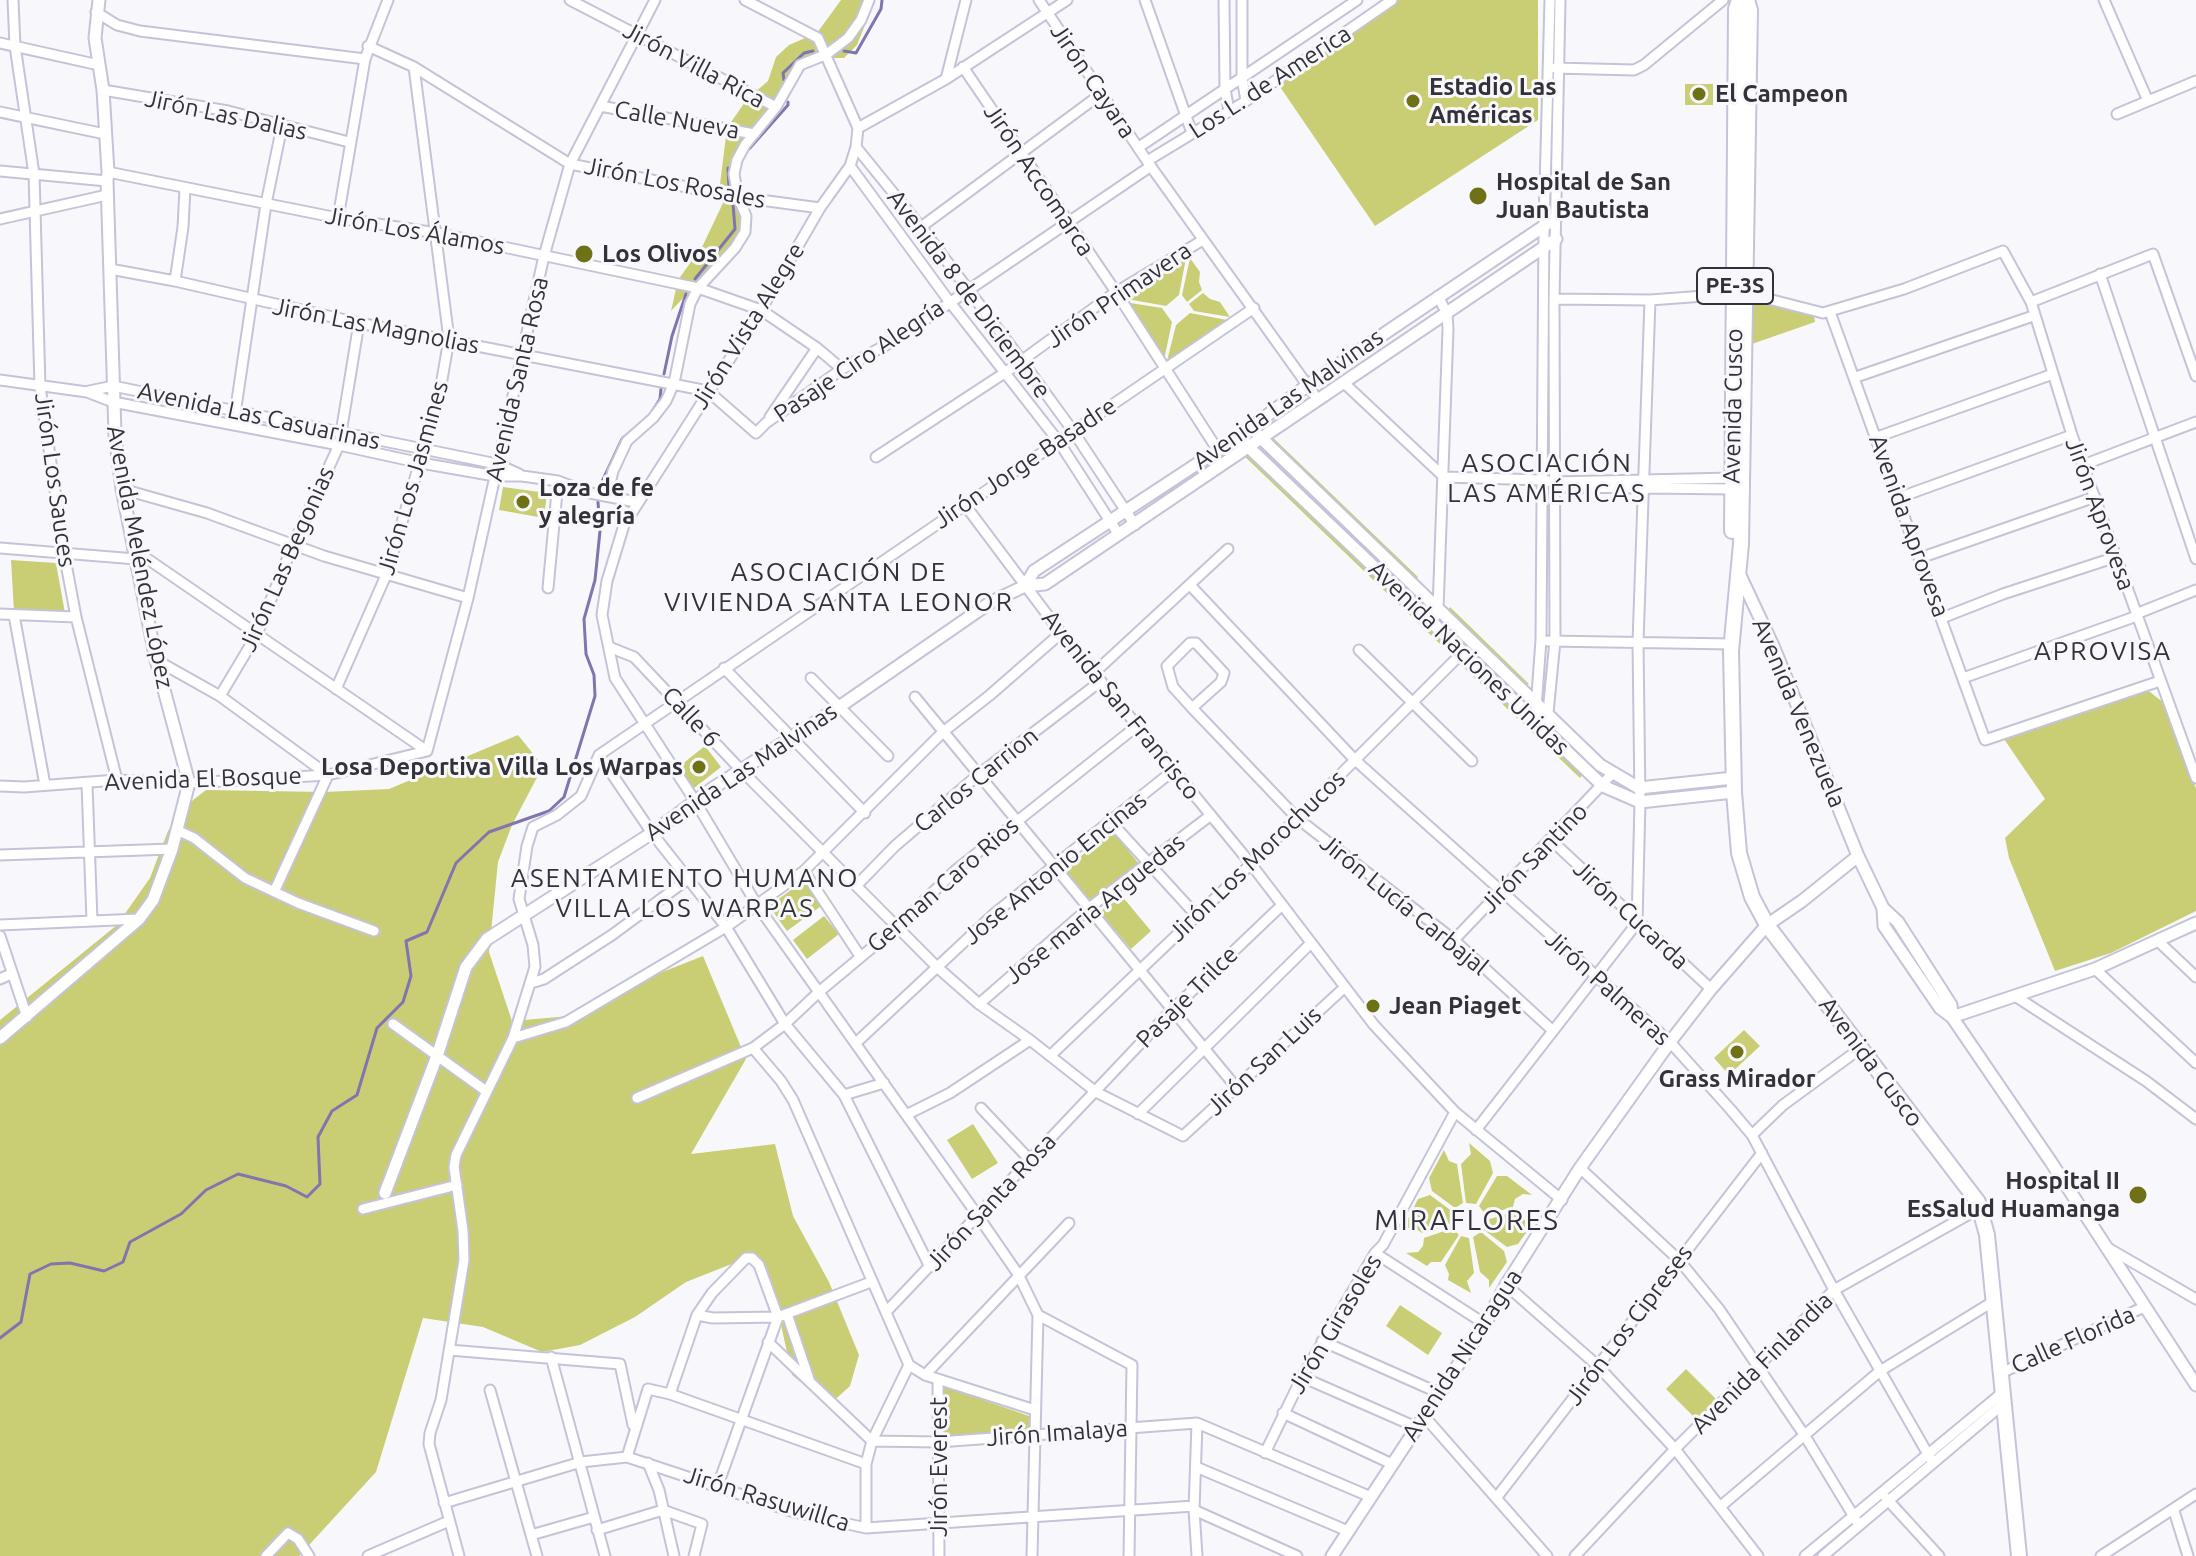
<!DOCTYPE html>
<html>
<head>
<meta charset="utf-8">
<style>
  body { margin:0 }
  canvas { display:block; background:#f8f8fc }
</style>
</head>
<body>
<canvas width="2196" height="1556"></canvas>
<script>
const context = document.querySelector('canvas').getContext('2d');
context.lineJoin = 'round';
function fillPath(path, color) { context.fillStyle = color; context.fill(path, 'evenodd'); }
const shape = rows => new Path2D(rows.map(r => 'M' + r).join(''));
function stroke(path, color, width, dash) { context.strokeStyle = color; context.lineWidth = width; context.lineCap = dash ? 'butt' : 'round'; context.setLineDash(dash || []); context.stroke(path); }
function label(font, color, halo, rows, align = 'center') {
  context.font = font + ' Ubuntu,sans-serif'; context.lineWidth = 6; context.setLineDash([]); context.textBaseline = 'middle'; context.strokeStyle = halo; context.fillStyle = color; for (const [text, x, y, turn = 0] of rows) {
    context.save(); context.translate(x, y); context.rotate((+turn || 0) * Math.PI / 180); context.textAlign = isNaN(turn) ? turn : align; if (halo) context.strokeText(text, 0, 0); context.fillText(text, 0, 0); context.restore();
  }
}
fillPath(shape([
  [841,0,875,0,857,45,844,58,807,58,790,87,746,139,737,181,745,202,741,236,671,311,678,280,703,245,723,203,720,184,727,128,747,99,768,81,776,57,789,45,817,33],
  [1395,0,1538,0,1538,120,1375,226,1276,81],
  [1685,84,1713,84,1713,105,1685,105],
  [1186,258,1179,295,1166,306,1127,299],
  [1190,258,1200,272,1199,282,1202,290,1187,302,1182,295],
  [1203,293,1210,299,1220,302,1230,317,1194,311,1189,304],
  [1750,296,1814,316,1815,322,1749,345],
  [1124,302,1162,308,1172,322,1164,360],
  [1190,313,1227,320,1167,361,1176,325],
  [1266,431,1418,577,1417,579,1415,581,1263,436],
  [1244,448,1446,642,1442,646,1240,452],
  [1267,451,1424,598,1422,602,1419,604,1264,455],
  [503,487,547,493,544,518,499,510],
  [11,560,56,563,65,613,14,612],
  [1450,607,1529,684,1524,686,1447,611],
  [1460,657,1583,774,1580,778,1457,661],
  [2139,691,2150,692,2164,703,2196,789,2196,911,2111,953,2055,971,2009,858,2005,838,2045,799,2004,739],
  [518,735,543,766,512,825,498,862,489,952,512,1021,570,1016,632,984,703,956,746,1059,691,1154,775,1144,793,1216,829,1282,859,1355,850,1386,829,1405,792,1375,776,1302,752,1256,686,1282,635,1317,580,1345,542,1352,483,1327,423,1318,376,1472,299,1556,0,1556,0,1020,117,925,150,878,168,831,193,800,206,790,324,792,389,789],
  [705,746,721,767,693,789,677,768],
  [1112,830,1139,864,1088,902,1062,872],
  [806,879,824,904,787,931,769,906],
  [1121,895,1151,931,1131,949,1100,912],
  [824,916,839,934,807,959,793,940],
  [1744,1030,1760,1046,1729,1075,1714,1058],
  [973,1124,998,1163,972,1179,947,1140],
  [1469,1143,1490,1161,1493,1173,1476,1204,1466,1203,1461,1164,1471,1154],
  [1444,1150,1449,1161,1457,1164,1463,1203,1455,1208,1432,1191,1429,1178],
  [1497,1176,1507,1176,1532,1195,1523,1194,1515,1199,1513,1207,1486,1215,1479,1206],
  [1430,1195,1453,1212,1452,1224,1422,1233,1414,1227,1403,1229,1418,1199],
  [1514,1212,1521,1220,1536,1219,1518,1244,1507,1247,1484,1230,1486,1220],
  [1453,1228,1459,1235,1441,1262,1431,1262,1427,1266,1406,1253,1418,1252,1423,1246,1424,1238],
  [1481,1232,1504,1251,1507,1262,1489,1288,1489,1280,1480,1272,1473,1237],
  [1461,1236,1469,1238,1474,1273,1467,1281,1471,1293,1448,1280,1449,1274,1445,1265],
  [1400,1305,1442,1333,1428,1355,1386,1326],
  [1686,1369,1716,1399,1696,1419,1666,1389],
  [943,1386,1029,1416,1029,1428,1024,1432,946,1437,943,1433]
]), '#c9ce74');
stroke(shape([
  [844,51,856,53,881,9,882,0],
  [784,80,783,73,804,53,813,51],
  [749,149,788,105,788,102],
  [728,168,729,189],
  [695,279,735,229,733,204],
  [664,374,672,336,686,294],
  [651,413,660,399,661,389],
  [600,486,622,439,640,424],
  [0,1338,21,1322,30,1274,51,1264,70,1263,104,1271,123,1262,130,1242,181,1214,206,1190,238,1174,286,1186,307,1197,320,1184,318,1137,332,1111,357,1095,377,1028,403,1002,411,976,406,941,427,932,456,863,489,832,549,811,564,797,595,696,594,675,586,654,584,619,595,580,600,531,598,502]
]), '#8175af', 3);
const minor = shape([
  [13,0,15,46,34,174,40,387,64,553,76,617,117,780],
  [570,0,776,107],
  [745,0,818,38,858,128,856,147,850,166,820,208,761,310,624,525,607,581,602,615,615,678,695,801,757,905,978,1216,1018,1274,1038,1315,1132,1365,1129,1556],
  [1039,0,1147,161,1318,400],
  [1145,0,1192,133],
  [1224,0,1225,89,1229,111],
  [1242,0,1242,78,1246,101],
  [2104,0,2148,101],
  [96,12,117,25,140,31,365,59],
  [0,43,99,65],
  [368,46,414,67,570,164,738,197,820,208],
  [963,67,1116,292,1217,449],
  [1555,68,1634,70,1644,65,1723,0],
  [946,79,966,0],
  [103,90,228,111,349,142],
  [600,106,754,134],
  [0,112,105,134],
  [2117,114,2196,81],
  [858,128,946,79,1067,0],
  [856,147,921,227,1022,361,1073,431,1135,525],
  [1139,147,1357,0],
  [1147,161,1246,101,1392,0],
  [850,166,949,301,1059,442,1119,535],
  [0,171,107,181],
  [108,172,338,218,437,233,698,288,761,310,817,348,842,369],
  [338,218,365,59,388,0],
  [0,219,107,195],
  [921,227,1101,94],
  [110,269,175,281,359,323,708,391,756,433,766,423,842,369,895,340,1151,166],
  [2100,274,2196,559],
  [175,281,183,227,185,188],
  [1554,299,1650,300,1745,293,1823,313,1904,289,2003,251,2031,302,2072,435,2196,778],
  [2031,302,2153,254,2196,376],
  [1830,312,1985,740,2160,681],
  [1856,377,2033,316],
  [0,380,87,392,113,402,339,445,421,463,495,476,522,476,558,481,590,493,636,502],
  [1343,382,1444,477,1542,480,1553,482,1561,487,1732,489],
  [89,391,113,386,497,464,519,474],
  [235,414,266,204,282,126],
  [770,417,817,348],
  [1877,437,2053,374],
  [876,457,1006,372,1116,292,1203,240],
  [2083,465,2196,422],
  [1553,482,1732,478],
  [122,489,207,513,324,556,468,598],
  [607,496,613,471,627,441,653,418,666,401,674,383,690,304,698,288,735,248,745,232,746,216,738,197,734,174,737,160,745,145,776,107,800,65,827,54,848,38,861,20,869,0],
  [1898,498,2072,435],
  [965,505,1061,633,1251,864,1374,1025,1455,1112,1562,1200],
  [0,548,136,559],
  [133,549,427,751],
  [1920,558,2095,497],
  [1190,585,1355,760,1670,1042,1731,1110,1752,1135,1834,1290,1933,1463],
  [548,588,558,481],
  [0,614,76,617],
  [2136,614,2196,590],
  [14,615,45,785],
  [1942,618,2003,594,2116,557],
  [1432,623,1438,610,1448,329,1447,314,1438,296],
  [1548,641,1732,644],
  [609,647,634,657,741,770,937,967,979,1004,1030,1040,1096,1092,1183,1136,1345,987],
  [1359,650,1472,761],
  [156,660,220,696,328,775,274,892],
  [724,668,865,813],
  [1094,673,1228,549],
  [811,678,888,756],
  [1963,678,2137,616],
  [336,689,387,573,439,397,449,339,414,67],
  [220,696,257,634,293,545,339,445,359,323],
  [915,697,1236,1087],
  [1192,708,1221,682,1224,673,1196,643,1190,643,1167,666,1173,687,1192,708,1216,733,1297,818,1454,940,1552,1030],
  [1535,722,1541,640,1544,225,1550,0],
  [1546,733,1555,641,1554,299,1560,0],
  [599,755,652,833,726,927,785,1024,844,1095,930,1267],
  [87,784,92,921],
  [0,786,24,787,117,780,189,783,328,775,427,751,468,598,544,256,570,164,655,0],
  [1110,821,1196,915],
  [179,831,194,838,245,878,298,903,374,931],
  [1551,840,1711,989],
  [0,855,172,849],
  [804,871,860,956],
  [857,885,895,846,978,775,1101,681],
  [0,925,139,919],
  [0,936,27,1017],
  [1454,940,1612,774],
  [2158,941,2196,977],
  [2095,969,2196,1063],
  [0,979,11,974],
  [531,983,544,979,612,935,688,879],
  [2015,996,2146,1081,2196,1119],
  [979,1004,1089,908,1211,815],
  [393,1024,486,1091],
  [513,1038,566,1022,726,927,804,871,943,732,990,695,1061,633],
  [857,1042,995,913,1174,770],
  [753,1048,781,1081,793,1100,909,1365,925,1375,1035,1410],
  [1050,1056,1251,864,1462,653],
  [844,1095,884,1083],
  [637,1098,753,1048,785,1024,820,991,898,926,957,869,1137,726],
  [981,1108,1029,1159],
  [908,1114,950,1093,1030,1040],
  [1138,1114,1311,943],
  [1476,1130,1637,923,1640,802,1638,642,1650,300],
  [1752,1135,1783,1105,1861,1048],
  [1580,1168,1679,1260,1719,1309,1805,1436,1859,1525],
  [363,1209,457,1185],
  [2108,1248,2196,1299],
  [1375,1253,1485,1324],
  [1506,1285,1598,1366,1675,1449,1758,1556],
  [887,1311,1172,1010,1282,905],
  [787,1314,809,1379],
  [1322,1341,1439,1393],
  [768,1342,872,1441,939,1442,1197,1423,1371,1497],
  [449,1350,620,1364,633,1425],
  [551,1357,605,1556],
  [2001,1373,2144,1307],
  [925,1375,1069,1223],
  [1302,1377,1416,1427],
  [938,1379,939,1556],
  [490,1390,537,1556],
  [670,1394,697,1315,712,1293,746,1258,752,1258,759,1265,778,1317,713,1318,697,1315],
  [1283,1413,1392,1464],
  [1424,1416,1547,1556],
  [1197,1423,1194,1510,1197,1556],
  [1265,1453,1302,1377,1375,1253,1383,1245,1455,1112],
  [627,1457,648,1389,670,1394,866,1464],
  [648,1463,659,1490,674,1556],
  [1196,1467,1348,1531],
  [718,1485,778,1317,871,1282],
  [1497,1497,1762,1153],
  [1886,1498,1939,1556],
  [444,1503,581,1462,627,1457,794,1512,866,1528,1194,1506],
  [1721,1506,1880,1371,1994,1301],
  [1194,1510,1297,1556],
  [2174,1511,2188,1556],
  [866,1528,866,1464,872,1441,909,1365],
  [597,1530,663,1510,702,1524,694,1556],
  [531,1535,594,1517],
  [266,1556,288,1533,298,1539,309,1556],
  [368,1556,449,1521],
  [459,1556,429,1444,430,1433,441,1400,464,1260,463,1231,454,1167,456,1155,513,1038,535,967,533,945,519,899,527,846,533,827,557,815,581,796,599,755,1254,308],
  [1032,1556,1038,1315],
  [1575,1556,1675,1449,1834,1290,1980,1208],
  [1805,1556,2002,1393],
  [1823,1556,2003,1404],
  [2101,1556,2196,1494]
]);
const tertiary = shape([
  [1258,435,1600,765,1639,788,1733,778],
  [1238,437,1603,786,1640,802,1734,792],
  [1738,571,1774,648,1858,856,1883,908,1884,926,1940,1008,1952,1017,2051,1162,2196,1385],
  [1025,586,1034,571,1238,437,1308,385,1556,218],
  [1883,908,1898,922,1951,1005,1952,1017],
  [1952,1017,2095,969,2196,923],
  [0,1038,139,919,153,900,172,849,189,783,156,660,122,489,115,434,107,181,108,172,103,90,95,38,99,0],
  [385,1193,437,1056,466,967,487,939,652,833,713,788,839,707,991,602,1025,586,1045,584,1556,239],
  [1332,1556,1485,1324,1506,1285,1580,1168,1670,1042,1711,989,1767,925,1802,901,1858,856]
]);
const trunk = shape([
  [1747,0,1750,10,1741,544,1731,651,1734,792,1739,853,1752,897,1767,925,1978,1202,1987,1235,2019,1556],
  [1732,531,1736,9,1739,0]
]);
stroke(minor, '#c5c3d7', 13);
stroke(tertiary, '#c5c3d7', 15);
stroke(trunk, '#c5c3d7', 18);
stroke(minor, '#fff', 9);
stroke(tertiary, '#fff', 11);
stroke(trunk, '#fff', 14);
for (const [x, y, r, color] of [
  [1699,94,8,"#6e7116"],
  [1413,101,8,"#6e7116"],
  [1478,196,10,"#6e7116"],
  [584,254,10,"#6e7116"],
  [523,502,8,"#6e7116"],
  [699,767,8,"#6e7116"],
  [1373,1006,8,"#6e7116"],
  [1737,1052,8,"#6e7116"],
  [2138,1195,10,"#6e7116"]
]) { const dot = new Path2D(); dot.arc(x, y, r, 0, 2 * Math.PI); context.fillStyle = color; context.fill(dot); stroke(dot, '#f8f8fc', 3); }
for (const [x, y, w] of [
  [1735,286,76]
]) { const box = new Path2D(); box.roundRect(x - w / 2, y - 18, w, 36, 6); context.fillStyle = '#f8f8fc'; context.fill(box); stroke(box, '#33323a', 2); }
label('bold 22px', '#33323a', null, [
  ["PE-3S",1735,286]
]);
label('24px', '#33323a', '#f8f8fc', [
  ["Jirón Villa Rica",694,65,28],
  ["Jirón Cayara",1093,81,56],
  ["Los L. de America",1270,82,-33],
  ["Jirón Las Dalias",226,115,12],
  ["Calle Nueva",677,120,10],
  ["Jirón Accomarca",1039,180,56],
  ["Jirón Los Rosales",675,183,11],
  ["Jirón Los Álamos",415,231,10],
  ["Avenida 8 de Diciembre",969,294,53],
  ["Jirón Primavera",1119,295,-34],
  ["Jirón Las Magnolias",376,326,11],
  ["Jirón Vista Alegre",748,326,-58],
  ["Pasaje Ciro Alegría",859,361,-34],
  ["Avenida Santa Rosa",517,379,-77],
  ["Avenida Las Malvinas",1288,399,-35],
  ["Avenida Cusco",1733,406,-89],
  ["Avenida Las Casuarinas",259,416,12],
  ["Jirón Jorge Basadre",1025,463,-34],
  ["Jirón Los Jasmines",413,478,-74],
  ["Jirón Los Sauces",55,480,82],
  ["Jirón Aprovesa",2100,514,70],
  ["Avenida Aprovesa",1909,526,70],
  ["Avenida Meléndez López",140,557,79],
  ["Jirón Las Begonias",287,559,-66],
  ["Avenida Naciones Unidas",1469,658,44],
  ["Avenida San Francisco",1121,705,51],
  ["Avenida Venezuela",1799,713,67],
  ["Calle 6",691,717,47],
  ["Avenida Las Malvinas",741,772,-34],
  ["Avenida El Bosque",203,779,-2],
  ["Carlos Carrion",976,780,-39],
  ["Jirón Los Morochucos",1257,856,-44],
  ["Jirón Santino",1534,858,-46],
  ["Jose Antonio Encinas",1055,868,-39],
  ["German Caro Rios",943,885,-41],
  ["Jirón Lucía Carbajal",1404,905,39],
  ["Jose maria Arguedas",1095,909,-39],
  ["Jirón Cucarda",1631,915,43],
  ["Jirón Palmeras",1608,988,42],
  ["Pasaje Trilce",1187,997,-45],
  ["Jirón San Luis",1264,1061,-43],
  ["Avenida Cusco",1871,1062,53],
  ["Jirón Santa Rosa",991,1202,-47],
  ["Jirón Girasoles",1335,1324,-59],
  ["Jirón Los Cipreses",1629,1325,-53],
  ["Calle Florida",2073,1340,-24],
  ["Avenida Nicaragua",1462,1355,-57],
  ["Avenida Finlandia",1762,1363,-45],
  ["Jirón Imalaya",1057,1433,-4],
  ["Jirón Everest",939,1467,-90],
  ["Jirón Rasuwillca",767,1499,17]
]);
label('bold 24px', '#33323a', '#f8f8fc', [
  ["Estadio Las",1429,87],
  ["Américas",1429,115],
  ["El Campeon",1715,94],
  ["Hospital de San",1496,182],
  ["Juan Bautista",1496,210],
  ["Los Olivos",602,254],
  ["Loza de fe",539,488],
  ["y alegría",539,516],
  ["Losa Deportiva Villa Los Warpas",683,767,"right"],
  ["Jean Piaget",1389,1006],
  ["Grass Mirador",1737,1079,"center"],
  ["Hospital II",2120,1181,"right"],
  ["EsSalud Huamanga",2120,1209,"right"]
], 'left');
context.letterSpacing = '2px';
label('26px', '#33323a', '#f8f8fc', [
  ["ASOCIACIÓN",1547,463],
  ["LAS AMÉRICAS",1547,493],
  ["ASOCIACIÓN DE",839,572],
  ["VIVIENDA SANTA LEONOR",839,602],
  ["APROVISA",2103,651],
  ["ASENTAMIENTO HUMANO",685,878],
  ["VILLA LOS WARPAS",685,908]
]);
context.letterSpacing = '0px';
context.letterSpacing = '2px';
label('28px', '#33323a', '#f8f8fc', [
  ["MIRAFLORES",1467,1221]
]);
context.letterSpacing = '0px';
</script>
</body>
</html>
